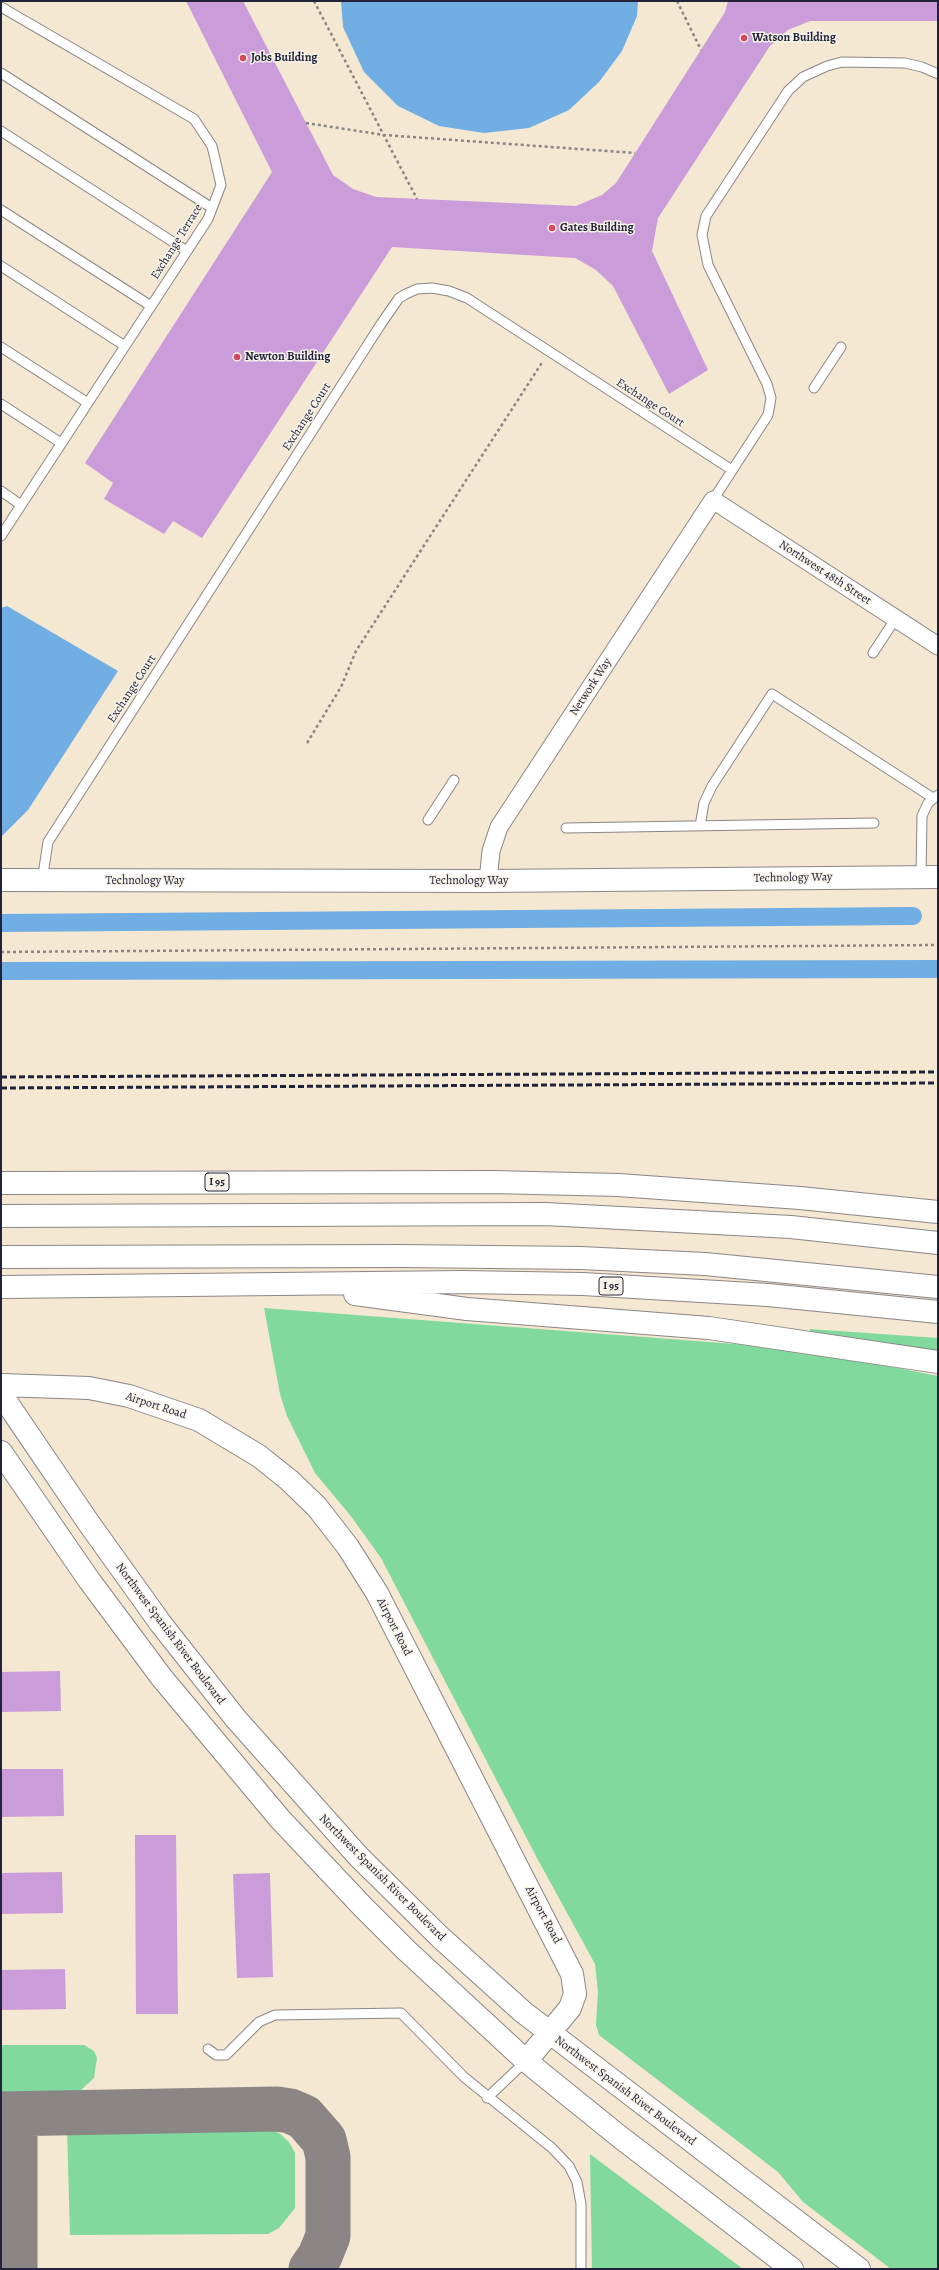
<!DOCTYPE html>
<html>
<head>
<meta charset="utf-8">
<style>
  body { margin:0 }
  #map { position:relative; width:939px; height:2270px; overflow:hidden; background:#f4e8d2; font-family:Alegreya,serif }
  canvas { display:block }
  .frame { position:absolute; inset:0; border:2px solid #22223b; pointer-events:none }
</style>
</head>
<body>
<div id="map">
<canvas width="939" height="2270"></canvas>
<div class="frame"></div>
</div>
<script>
const context = document.querySelector('canvas').getContext('2d');
context.lineJoin = 'round';
function fillPath(path, color) { context.fillStyle = color; context.fill(path, 'evenodd'); }
const shape = rows => new Path2D(rows.map(r => 'M' + r).join(''));
function stroke(path, color, width, dash) { context.strokeStyle = color; context.lineWidth = width; context.lineCap = dash ? 'butt' : 'round'; context.setLineDash(dash || []); context.stroke(path); }
function label(font, color, halo, rows, align = 'center') {
  context.font = font + ' Alegreya,serif'; context.lineWidth = 3; context.setLineDash([]); context.textBaseline = 'middle'; context.strokeStyle = halo; context.fillStyle = color; for (const [text, x, y, turn = 0] of rows) {
    context.save(); context.translate(x, y); context.rotate((+turn || 0) * Math.PI / 180); context.textAlign = isNaN(turn) ? turn : align; if (halo) context.strokeText(text, 0, 0); context.fillText(text, 0, 0); context.restore();
  }
}
fillPath(shape([
  [264,1308,801,1349,938,1376,938,2269,891,2269,803,2202,778,2172,599,2035,596,2025,598,1992,595,1964,537,1858,381,1558,350,1515,315,1473,287,1416,280,1394],
  [810,1329,938,1338,938,1361,810,1334],
  [1,2045,84,2045,94,2051,97,2058,94,2078,80,2091,65,2096,1,2096],
  [263,2126,279,2133,289,2142,295,2153,295,2208,279,2228,268,2234,70,2235,67,2128],
  [590,2154,743,2269,592,2269]
]), '#81d99d');
fillPath(shape([
  [341,1,638,1,637,16,622,51,599,82,569,110,529,128,484,133,439,126,398,106,364,72,343,27],
  [7,606,118,671,28,810,1,837,1,608]
]), '#71aee3');
stroke(shape([
  [1,923,913,916],
  [1,971,938,969]
]), '#71aee3', 18);
stroke(shape([
  [1,2114,277,2109,290,2111,304,2117,324,2140,328,2157,328,2236,320,2256,311,2269],
  [15,2114,15,2269]
]), '#8b8586', 45);
fillPath(shape([
  [186,1,243,1,333,175,353,189,376,197,576,206,602,195,616,183,725,12,728,1,938,1,937,21,810,21,788,30,770,46,658,218,652,251,708,370,669,394,613,286,596,270,575,258,392,247,202,538,173,521,164,534,104,499,113,483,85,463,272,172],
  [60,1671,61,1711,1,1712,1,1672],
  [1,1769,63,1769,64,1816,1,1817],
  [135,1835,176,1835,178,2014,136,2014],
  [62,1872,63,1913,1,1914,1,1873],
  [270,1873,273,1977,237,1978,233,1874],
  [65,1969,66,2009,1,2010,1,1970]
]), '#ca9cd9');
const lane = shape([
  [1,7,194,119,212,146,221,185,208,219,1,536],
  [1,73,212,208],
  [1,131,187,251],
  [1,210,151,306],
  [1,266,125,346],
  [1,347,88,403],
  [814,388,841,347],
  [1,404,61,443],
  [1,491,21,505],
  [713,500,768,415,771,398,767,384,708,265,702,235,706,216,788,91,803,77,827,66,842,62,905,63,922,67,938,74],
  [873,653,896,618],
  [428,820,454,780],
  [700,826,704,803,712,786,772,694,933,798],
  [566,828,874,823],
  [921,877,922,816,928,803,938,795],
  [42,881,48,842,55,831,381,324,399,298,406,294,417,289,432,288,449,291,467,298,732,470],
  [208,2049,216,2055,226,2055,259,2022,275,2015,401,2013,464,2077,552,2148,569,2166,577,2182,581,2204,581,2269],
  [487,2098,526,2061]
]);
const street = shape([
  [488,881,491,851,499,827,713,500,938,646]
]);
const secondary = shape([
  [1,880,488,881,938,877],
  [1,1385,89,1388,129,1396,199,1420,259,1456,289,1480,317,1507,348,1547,377,1593,572,1974,575,1994,570,2008,526,2061],
  [1,1394,88,1522,161,1624,236,1719,358,1856,440,1937,523,2012,859,2269],
  [1,1452,89,1580,162,1678,280,1819,363,1907,406,1950,526,2061,620,2137,792,2269]
]);
const highway = shape([
  [1,1183,492,1182,618,1185,800,1198,938,1212],
  [1,1216,545,1214,791,1227,938,1243],
  [1,1257,400,1256,581,1258,705,1264,938,1287],
  [1,1287,462,1282,583,1284,768,1295,938,1312],
  [355,1294,467,1309,709,1328,938,1362]
]);
stroke(lane, '#8b8586', 11);
stroke(street, '#8b8586', 19);
stroke(secondary, '#8b8586', 24);
stroke(highway, '#8b8586', 24);
stroke(shape([
  [314,1,417,199],
  [677,1,701,50],
  [306,123,384,135,635,153],
  [307,743,341,687,356,651,543,361],
  [1,952,938,945]
]), '#8b8586', 2.5, [3, 3]);
stroke(lane, '#fff', 9);
stroke(street, '#fff', 17);
stroke(secondary, '#fff', 22);
stroke(highway, '#fff', 22);
stroke(shape([
  [1,1077,938,1072],
  [1,1088,938,1083]
]), '#22223b', 3, [6, 3]);
for (const [x, y, r, color] of [
  [744,38,4,"#d1495b"],
  [243,58,4,"#d1495b"],
  [552,228,4,"#d1495b"],
  [237,357,4,"#d1495b"]
]) { const dot = new Path2D(); dot.arc(x, y, r, 0, 2 * Math.PI); context.fillStyle = color; context.fill(dot); stroke(dot, '#f7f3e8', 1.5); }
for (const [x, y, w] of [
  [217,1182,24],
  [611,1286,24]
]) { const box = new Path2D(); box.roundRect(x - w / 2, y - 9, w, 18, 3); context.fillStyle = '#f7f3e8'; context.fill(box); stroke(box, '#22223b', 1); }
label('bold 11px', '#22223b', null, [
  ["I 95",217,1182],
  ["I 95",611,1286]
]);
label('bold 12px', '#22223b', '#f7f3e8', [
  ["Watson Building",752,38],
  ["Jobs Building",251,58],
  ["Gates Building",560,228],
  ["Newton Building",245,357]
], 'left');
label('12px', '#22223b', '#f7f3e8', [
  ["Exchange Terrace",177,242,-58],
  ["Exchange Court",650,403,33],
  ["Exchange Court",307,417,-57],
  ["Northwest 48th Street",825,573,33],
  ["Network Way",591,687,-57],
  ["Exchange Court",132,689,-57],
  ["Technology Way",793,878,-1],
  ["Technology Way",145,881],
  ["Technology Way",469,881],
  ["Airport Road",156,1406,18],
  ["Airport Road",394,1627,63],
  ["Northwest Spanish River Boulevard",170,1634,53],
  ["Northwest Spanish River Boulevard",382,1878,45],
  ["Airport Road",543,1915,62],
  ["Northwest Spanish River Boulevard",625,2091,37]
]);
</script>
</body>
</html>
